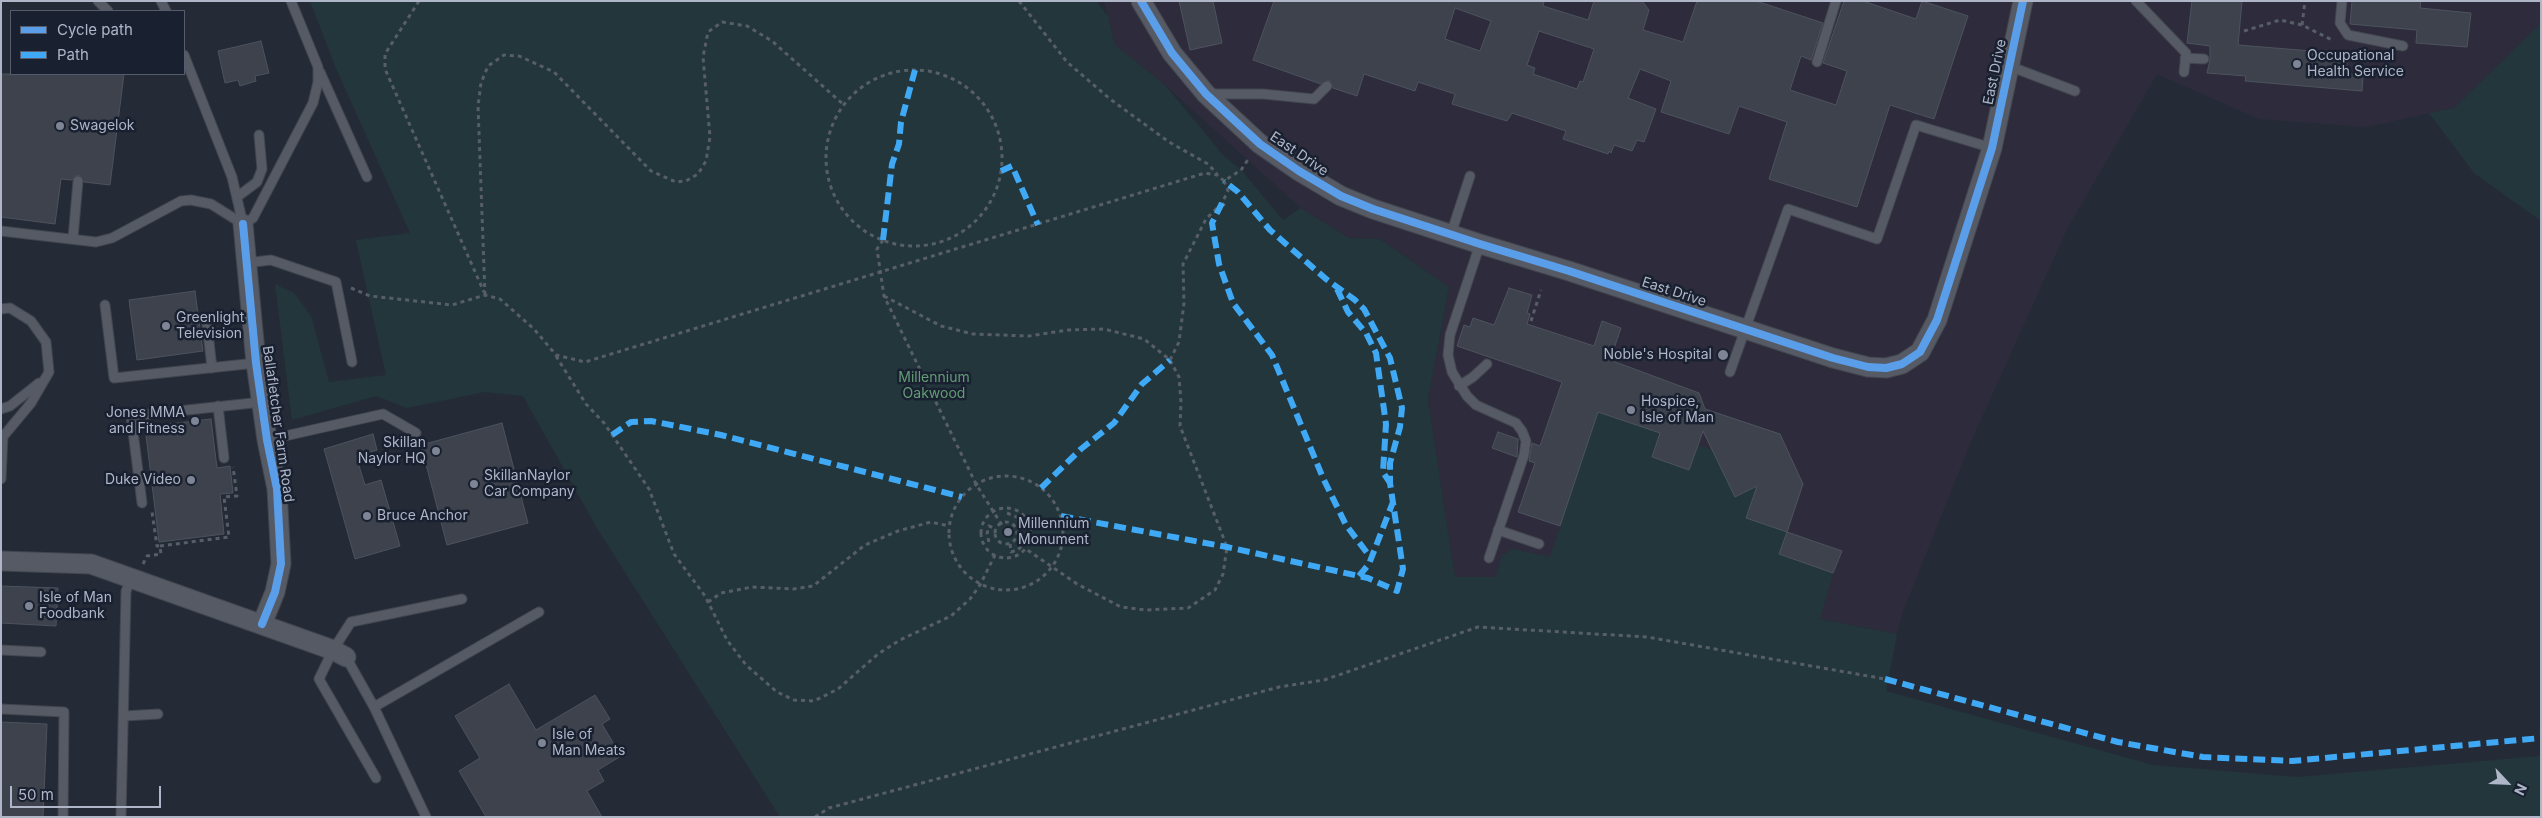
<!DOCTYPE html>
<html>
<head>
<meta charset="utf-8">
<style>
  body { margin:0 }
  #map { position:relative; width:2542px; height:818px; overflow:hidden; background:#252b36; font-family:Inter,sans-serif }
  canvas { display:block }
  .frame { position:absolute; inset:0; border:2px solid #aeb6c8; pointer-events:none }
  .legend { position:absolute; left:10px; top:10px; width:175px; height:65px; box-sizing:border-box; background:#192131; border:1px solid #555d6d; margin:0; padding:6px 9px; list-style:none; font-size:15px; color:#aeb6c8 }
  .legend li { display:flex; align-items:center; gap:10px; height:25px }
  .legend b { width:25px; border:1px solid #555d6d }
  .north { position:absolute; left:2482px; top:758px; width:50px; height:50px; -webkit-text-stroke:4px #192131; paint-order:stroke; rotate:115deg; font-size:14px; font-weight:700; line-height:20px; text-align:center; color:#aeb6c8 }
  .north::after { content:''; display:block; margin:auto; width:18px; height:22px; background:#aeb6c8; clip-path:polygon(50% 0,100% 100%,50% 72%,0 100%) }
  .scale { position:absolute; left:10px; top:786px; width:151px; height:22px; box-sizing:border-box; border:2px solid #aeb6c8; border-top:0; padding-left:6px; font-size:15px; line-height:18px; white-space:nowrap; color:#aeb6c8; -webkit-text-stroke:4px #192131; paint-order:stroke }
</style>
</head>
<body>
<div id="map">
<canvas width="2542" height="818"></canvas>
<div class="frame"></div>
<ul class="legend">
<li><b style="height:6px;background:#5a9eea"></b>Cycle path</li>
<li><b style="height:6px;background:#3fa9f5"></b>Path</li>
</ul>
<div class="north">N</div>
<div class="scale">50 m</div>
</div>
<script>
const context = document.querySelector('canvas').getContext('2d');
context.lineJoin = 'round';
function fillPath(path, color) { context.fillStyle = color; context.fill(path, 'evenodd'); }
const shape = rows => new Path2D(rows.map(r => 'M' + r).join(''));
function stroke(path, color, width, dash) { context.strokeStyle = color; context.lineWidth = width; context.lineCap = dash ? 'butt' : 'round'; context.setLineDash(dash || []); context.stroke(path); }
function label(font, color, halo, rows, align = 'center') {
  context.font = font + ' Inter,sans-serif'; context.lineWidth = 5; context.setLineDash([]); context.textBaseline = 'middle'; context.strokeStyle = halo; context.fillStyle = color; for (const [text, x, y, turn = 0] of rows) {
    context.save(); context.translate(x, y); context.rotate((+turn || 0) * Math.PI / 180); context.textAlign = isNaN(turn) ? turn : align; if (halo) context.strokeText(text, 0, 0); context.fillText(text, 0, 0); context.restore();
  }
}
fillPath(shape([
  [1104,1,2541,1,2541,23,2454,108,2366,127,2259,119,2157,74,2068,227,1972,439,1902,614,1897,634,1686,593,1532,577,1455,577,1428,400,1449,287,1380,239,1349,238,1301,208,1165,85,1115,45]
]), '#2e2c3c');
fillPath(shape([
  [310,1,1096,1,1108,16,1115,45,1165,85,1223,155,1241,170,1283,220,1301,208,1349,238,1380,239,1449,287,1428,400,1455,577,1496,577,1502,555,1513,549,1550,557,1598,412,1660,433,1652,457,1689,470,1698,445,1744,461,1757,486,1746,518,1787,532,1779,554,1833,573,1820,619,1897,634,1886,691,2153,765,2297,777,2541,756,2541,817,780,817,597,528,523,396,484,392,407,408,376,396,292,420,275,284,294,293,311,316,329,382,386,375,356,240,410,233,335,66],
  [2541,23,2541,221,2474,173,2429,113,2454,108]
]), '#22363c');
const building = shape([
  [1179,1,1213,1,1222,43,1190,50,1179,1],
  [1274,1,1544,1,1543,6,1588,20,1594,1,1642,1,1649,10,1643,30,1683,42,1697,1,1756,1,1823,23,1811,60,1801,56,1790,90,1836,105,1847,71,1823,63,1844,1,1863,1,1916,19,1922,1,1968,16,1934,119,1890,105,1857,207,1769,179,1787,122,1739,106,1729,134,1661,112,1671,81,1640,69,1628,98,1656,109,1644,142,1637,140,1632,151,1614,145,1611,153,1609,151,1608,154,1563,139,1566,131,1512,113,1507,121,1452,104,1455,94,1418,82,1415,91,1364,74,1357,96,1333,88,1329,80,1321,84,1253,60,1274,1],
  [1455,8,1491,21,1480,51,1445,39,1455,8],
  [1539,31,1594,49,1583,82,1580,81,1577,89,1533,74,1535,68,1527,65,1539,31],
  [2192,1,2242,1,2238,45,2348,54,2346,73,2363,75,2362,91,2245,81,2246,76,2207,73,2210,60,2210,46,2187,43,2192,1],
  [2352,1,2421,1,2420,8,2471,13,2467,47,2416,43,2417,30,2350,24,2352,1],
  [261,41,269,73,255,76,256,81,240,86,238,80,225,83,218,51,261,41],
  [1,74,124,74,110,185,84,182,79,175,75,176,72,180,61,179,55,224,1,217,1,74],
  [1509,288,1532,295,1527,313,1530,314,1527,324,1594,346,1602,321,1621,328,1610,360,1699,393,1705,409,1780,434,1803,484,1787,532,1746,518,1757,486,1735,497,1703,431,1689,470,1652,457,1660,433,1598,412,1560,526,1518,512,1535,463,1529,461,1532,443,1540,446,1562,382,1457,346,1464,325,1470,327,1473,318,1494,325,1509,288],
  [195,291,203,351,137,360,129,300,195,291],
  [211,419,217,468,230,466,233,493,220,494,224,534,159,542,145,427,211,419],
  [502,423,528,523,447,545,421,445,502,423],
  [1498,432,1518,439,1517,457,1492,448,1498,432],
  [373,434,377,450,356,456,365,485,381,480,400,546,355,559,324,449,373,434],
  [1787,532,1842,551,1833,573,1779,554,1787,532],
  [1,586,58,588,56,626,1,623,1,586],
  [509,684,536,730,595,695,610,719,602,724,621,756,598,770,604,781,587,791,602,817,486,817,459,771,480,758,455,716,509,684],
  [1,722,47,724,43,817,1,817,1,722]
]);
fillPath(building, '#3d424c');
stroke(building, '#4d535e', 1);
const lane = shape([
  [98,1,108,11],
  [161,1,166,11],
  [2136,1,2186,53,2184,72],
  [2342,1,2340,23,2348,35,2403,46],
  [184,55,232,177,243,224],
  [2185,58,2204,59],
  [1817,62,1836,1],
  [2009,66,2075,91],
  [320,72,367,177],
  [1209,94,1263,94,1314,99,1327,86],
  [237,197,257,182,262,169,259,135],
  [243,224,253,218,313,103,318,82,318,67,291,1],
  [1,231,96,242,112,238,181,201,191,200,211,204,243,224],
  [1451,234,1470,176],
  [73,238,78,181],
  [1480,244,1450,335,1448,355,1452,372,1467,396,1476,405,1516,423,1522,431,1526,441,1524,455,1489,558],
  [246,263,271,260,336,282,352,362],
  [105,305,114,378,256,363],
  [1,309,10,308,31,321,46,342,49,372,31,403,1,439],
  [207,324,212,368],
  [1730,372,1788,209,1877,239,1916,125,1992,148],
  [1459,386,1473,377,1487,364],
  [218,406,224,458],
  [1,409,10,406,39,383],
  [267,440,383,414,416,433],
  [1,479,3,435],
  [142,503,131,416,262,402],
  [1498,530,1539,544],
  [1,650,41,652],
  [346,657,374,707,426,817],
  [374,707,539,612],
  [1,709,64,712,63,817],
  [124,716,158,714],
  [376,778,319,679,333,650,351,622,462,599],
  [121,817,126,591,131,579]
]);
const street = shape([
  [1141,1,1172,53,1206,94,1260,144,1299,171,1341,196,1373,209,1480,244,1569,271,1833,358,1868,367,1886,368,1902,364,1920,352,1937,320,1992,148,2023,1],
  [243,224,256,363,267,440,277,489,281,564,275,592,262,624],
  [1,561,91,564,333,650,346,657]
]);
stroke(lane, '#42464f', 11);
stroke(street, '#42464f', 21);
stroke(shape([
  [419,1,385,54,385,69,484,292],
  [1019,1,1067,62,1110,99,1169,142,1208,164,1217,174],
  [2302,25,2305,1],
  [2244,31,2280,20,2302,25,2334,41],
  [2352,51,2357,57,2356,74],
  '826 158a88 88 0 1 1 176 0a88 88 0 1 1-176 0Z',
  [1222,203,1227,208],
  [883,240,877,249,884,296,976,484,1005,530],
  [351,288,370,296,452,305,485,295,500,299,534,329,556,355,585,362,1205,173,1217,175,1224,181,1241,170,1249,158],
  [485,295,478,106,481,83,488,66,504,55,519,56,554,72,651,171,676,182,686,181,698,174,706,161,710,137,703,57,708,32,722,22,747,26,772,41,844,105],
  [884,296,941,326,973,334,1029,336,1068,330,1104,329,1144,339,1170,360,1179,377,1181,402,1180,426,1227,547,1223,574,1215,590,1188,608,1146,610,1121,607,1077,584,1026,549],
  [1531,321,1541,290],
  [556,356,586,404,604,423,649,489,674,554,705,596,727,640,746,665,777,692,794,700,814,701,838,689,878,654,900,640,951,616,970,599,980,585,995,555],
  [1170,360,1179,342,1184,303,1183,264,1206,219,1222,203,1228,191,1224,181],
  '949 533a57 57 0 1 1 114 0a57 57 0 1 1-114 0Z',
  '981 533a25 25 0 1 1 50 0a25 25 0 1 1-50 0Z',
  [1007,513,1021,519,1014,525],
  '995 533a11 11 0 1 1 22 0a11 11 0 1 1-22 0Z',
  [989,542,987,534,989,526,996,529],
  [1010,544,1011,552,1018,550,1023,544],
  [160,546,229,537,224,497,237,496,233,467],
  [143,564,147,556,161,554,160,546,157,546,152,512],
  [708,602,721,593,752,587,794,589,813,586,865,545,898,531,931,522,949,526],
  [815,817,829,808,1279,687,1324,680,1478,627,1647,637,1885,679]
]), '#585e67', 3, [4, 4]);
stroke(lane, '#565a64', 9);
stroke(street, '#565a64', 19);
stroke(shape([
  [1001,171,1012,166,1038,225],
  [1222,203,1212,223,1219,264,1233,303,1272,355,1323,478,1346,525,1371,558],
  [883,240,892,164,899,144,901,122,915,70],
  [1337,289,1348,312,1366,333,1376,353,1386,424,1383,472,1390,483],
  [612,435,631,422,651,421,721,435,962,497],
  [1041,488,1081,449,1114,423,1142,384,1170,360],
  [1061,516,1227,547,1368,578,1397,591,1403,569,1390,483,1390,463,1400,427,1402,408,1390,358,1364,309,1355,300,1326,279,1270,230,1238,192,1224,181],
  [1359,576,1369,564,1393,502],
  [1885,679,2118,742,2203,757,2292,761,2541,738]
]), '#3fa9f5', 6, [12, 6]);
stroke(shape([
  [1141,1,1172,53,1206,94,1260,144,1299,171,1341,196,1373,209,1480,244,1569,271,1833,358,1868,367,1886,368,1902,364,1920,352,1937,320,1992,148,2023,1],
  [243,224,256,363,267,440,277,489,281,564,275,592,262,624]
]), '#5a9eea', 8);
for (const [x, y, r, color] of [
  [2297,64,5,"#7e8595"],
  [60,126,5,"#7e8595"],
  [166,326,5,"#7e8595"],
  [1723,355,6,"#7e8595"],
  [1631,410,5,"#7e8595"],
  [195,421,5,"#7e8595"],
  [436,451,5,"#7e8595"],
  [191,480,5,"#7e8595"],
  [474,484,5,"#7e8595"],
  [367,516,5,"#7e8595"],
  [1008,532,5,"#7e8595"],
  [29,606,5,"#7e8595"],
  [542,743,5,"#7e8595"]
]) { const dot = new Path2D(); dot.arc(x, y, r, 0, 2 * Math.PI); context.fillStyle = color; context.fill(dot); stroke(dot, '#192131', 2); }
label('14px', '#aeb6c8', '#192131', [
  ["Occupational",2307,56],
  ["Health Service",2307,72],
  ["Swagelok",70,126],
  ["Greenlight",176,318],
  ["Television",176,334],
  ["Noble's Hospital",1712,355,"right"],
  ["Hospice,",1641,402],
  ["Isle of Man",1641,418],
  ["Jones MMA",185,413,"right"],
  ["and Fitness",185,429,"right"],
  ["Skillan",426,443,"right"],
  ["Naylor HQ",426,459,"right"],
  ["SkillanNaylor",484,476],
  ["Car Company",484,492],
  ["Duke Video",181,480,"right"],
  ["Bruce Anchor",377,516],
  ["Millennium",1018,524],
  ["Monument",1018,540],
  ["Isle of Man",39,598],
  ["Foodbank",39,614],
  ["Isle of",552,735],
  ["Man Meats",552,751]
], 'left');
label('14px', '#aeb6c8', '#192131', [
  ["East Drive",1995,72,-78],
  ["East Drive",1299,154,34],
  ["East Drive",1674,292,18],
  ["Ballafletcher Farm Road",278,424,82]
]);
label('14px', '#639c74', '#192131', [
  ["Millennium",934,378],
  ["Oakwood",934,394]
]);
</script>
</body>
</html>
